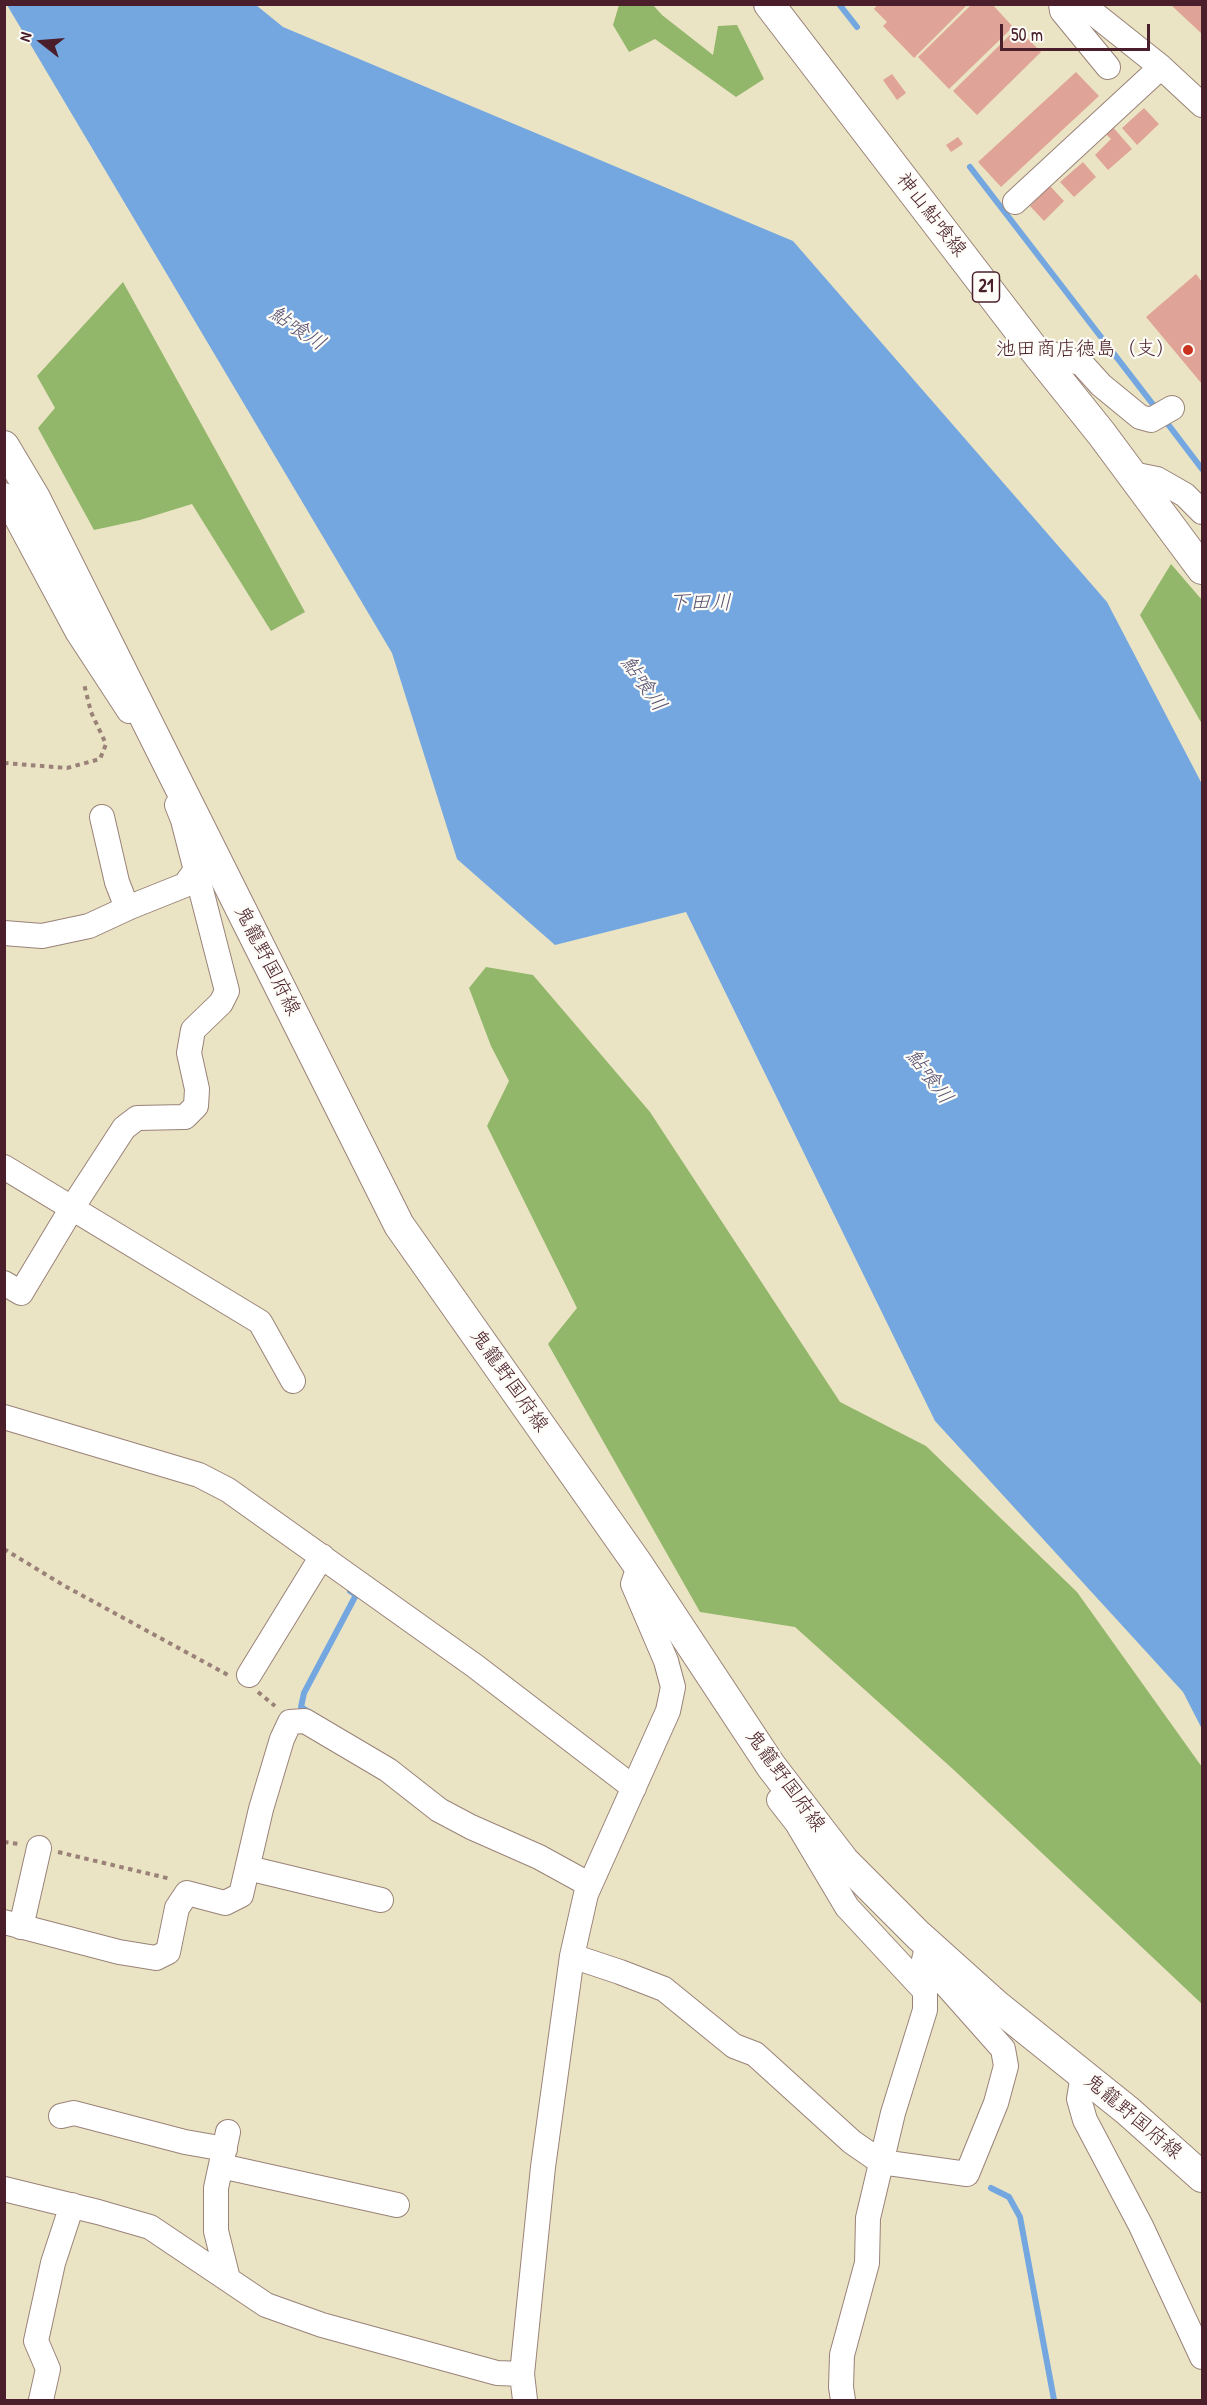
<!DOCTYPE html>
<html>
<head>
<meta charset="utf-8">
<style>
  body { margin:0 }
  #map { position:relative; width:1207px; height:2405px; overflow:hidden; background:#eae4c4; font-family:"Patrick Hand",sans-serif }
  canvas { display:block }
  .frame { position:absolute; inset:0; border:6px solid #4a1f2b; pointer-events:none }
  .north { position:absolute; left:12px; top:12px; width:60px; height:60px; -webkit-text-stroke:4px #fdfcf7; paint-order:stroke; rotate:287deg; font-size:16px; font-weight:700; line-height:24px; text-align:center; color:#4a1f2b }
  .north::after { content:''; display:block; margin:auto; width:21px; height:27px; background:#4a1f2b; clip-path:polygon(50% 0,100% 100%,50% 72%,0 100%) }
  .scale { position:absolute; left:1000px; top:24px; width:150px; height:27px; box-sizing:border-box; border:3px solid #4a1f2b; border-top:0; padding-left:8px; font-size:18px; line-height:21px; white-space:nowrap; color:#4a1f2b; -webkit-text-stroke:4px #fdfcf7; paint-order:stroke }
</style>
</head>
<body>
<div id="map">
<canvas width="1207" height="2405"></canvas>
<div class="frame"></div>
<div class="north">N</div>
<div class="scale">50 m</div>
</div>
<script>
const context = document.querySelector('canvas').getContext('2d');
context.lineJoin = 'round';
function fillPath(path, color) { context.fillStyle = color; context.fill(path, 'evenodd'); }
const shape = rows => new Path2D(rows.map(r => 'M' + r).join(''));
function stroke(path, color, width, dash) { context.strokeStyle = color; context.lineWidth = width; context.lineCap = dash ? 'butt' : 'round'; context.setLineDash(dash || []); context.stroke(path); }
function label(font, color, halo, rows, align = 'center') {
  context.font = font + ' "Patrick Hand","Klee One",sans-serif'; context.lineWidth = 4.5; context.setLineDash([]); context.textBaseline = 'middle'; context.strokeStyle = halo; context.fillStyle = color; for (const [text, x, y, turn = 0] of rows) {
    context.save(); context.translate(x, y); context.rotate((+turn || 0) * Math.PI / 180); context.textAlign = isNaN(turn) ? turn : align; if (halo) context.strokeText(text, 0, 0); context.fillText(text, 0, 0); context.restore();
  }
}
fillPath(shape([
  [619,5,653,5,662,15,713,55,718,26,737,25,764,79,736,97,655,39,629,52,613,25],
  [123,282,305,612,271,631,192,504,140,520,94,530,38,428,55,408,37,376],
  [1171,564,1202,600,1202,724,1140,615],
  [486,967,533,975,650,1112,840,1402,926,1446,1077,1592,1202,1767,1202,2004,955,1771,795,1627,700,1612,548,1344,577,1308,487,1126,509,1081,491,1046,469,988]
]), '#92b66a');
fillPath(shape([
  [7,5,256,5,283,27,793,241,1107,602,1202,784,1202,1729,1183,1692,935,1421,686,912,555,945,457,859,392,653]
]), '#74a7e0');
stroke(shape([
  [839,4,857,27],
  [970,167,1158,411],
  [1164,419,1202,469],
  [309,1712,301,1707,304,1693,356,1595,350,1591],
  [991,2188,1009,2197,1020,2217,1054,2400]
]), '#74a7e0', 6);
fillPath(shape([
  [878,4,968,4,914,58,883,26,887,22,874,9],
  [972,4,992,4,1013,27,949,89,918,57],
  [1170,4,1202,4,1202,34],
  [1017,28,1041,52,977,115,953,91],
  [1076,72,1099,96,1001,187,978,162],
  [892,74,906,93,897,100,883,80],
  [1144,108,1159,124,1137,145,1122,128],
  [1111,125,1132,149,1108,170,1095,155,1111,139,1104,132],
  [958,137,963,144,951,152,946,145],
  [1083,162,1096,177,1074,197,1060,182],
  [1050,186,1064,201,1044,221,1030,206],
  [1196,274,1202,282,1202,384,1146,317]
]), '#e0a398');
const minor = shape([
  [1061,4,1062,11,1108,67],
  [1082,4,1161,67,1202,105],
  [1015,202,1161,67],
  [1032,347,1082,364,1101,385,1140,417,1151,420,1172,408],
  [1132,474,1157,479,1185,495,1202,512],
  [4,495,78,633,129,711],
  [102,817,117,882,127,908],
  [4,933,42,936,89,926,130,907,185,885,195,871],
  [4,1167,260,1322,293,1381],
  [4,1283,21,1293,72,1208,124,1128,137,1118,185,1117,196,1106,197,1089,189,1053,193,1030,221,1003,227,991,183,820,177,805],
  [4,1417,199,1475,228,1490,475,1666,634,1788],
  [249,1675,322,1556],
  [779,1800,797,1823,847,1907,925,1991,925,2010,893,2113,868,2218,867,2263,842,2355,841,2387,843,2400],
  [248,1868,381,1900],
  [4,1922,119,1952,156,1958,168,1952,177,1908,187,1893,225,1903,241,1895,261,1809,282,1739,290,1722,305,1721,388,1770,439,1810,471,1827,539,1857,590,1885],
  [21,1927,39,1848],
  [572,1956,620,1972,664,1989,734,2046,755,2054,852,2142,881,2162,967,2174,996,2103,1006,2066,1003,2049,924,1960,928,1943],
  [1083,2075,1079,2099,1085,2120,1141,2226,1202,2357],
  [61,2116,74,2113,185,2142,225,2149],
  [221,2166,397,2205],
  [4,2189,98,2212,150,2227,266,2305,322,2325,497,2373,522,2374],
  [228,2279,216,2231,216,2188,228,2132],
  [41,2400,48,2369,36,2341,53,2263,72,2205],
  [525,2400,522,2374,543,2167,572,1956,586,1894,668,1711,673,1687,666,1661,633,1584,639,1566]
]);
const major = shape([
  [769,4,1032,347,1101,433,1202,569],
  [4,446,35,498,399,1225,639,1566,771,1766,844,1861,918,1935,996,2005,1128,2111,1202,2177]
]);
stroke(minor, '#9a8278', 26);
stroke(major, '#9a8278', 32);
stroke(shape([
  [4,763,67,768,100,759,106,744,91,712,84,684],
  [4,1549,63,1585,228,1675],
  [258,1692,275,1706],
  [4,1842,19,1844],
  [58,1852,171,1879]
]), '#9a8278', 4, [4.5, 4.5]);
stroke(minor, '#fff', 24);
stroke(major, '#fff', 30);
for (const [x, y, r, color] of [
  [1188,350,6,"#c8321e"]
]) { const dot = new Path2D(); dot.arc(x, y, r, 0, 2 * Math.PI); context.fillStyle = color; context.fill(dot); stroke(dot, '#fdfcf7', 2); }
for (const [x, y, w] of [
  [986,287,27]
]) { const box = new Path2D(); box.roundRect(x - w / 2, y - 15, w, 30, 4.5); context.fillStyle = '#fdfcf7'; context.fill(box); stroke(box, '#4a1f2b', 1.5); }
label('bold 18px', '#4a1f2b', null, [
  ["21",986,287]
]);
label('20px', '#4a1f2b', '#fdfcf7', [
  ["神山鮎喰線",931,215,52],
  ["鬼籠野国府線",267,961,63],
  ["鬼籠野国府線",509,1381,55],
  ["鬼籠野国府線",785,1781,54],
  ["鬼籠野国府線",1133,2117,40]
]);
label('20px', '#4a1f2b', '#fdfcf7', [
  ["池田商店徳島（支）",1176,350]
], 'right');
label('italic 21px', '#5b5573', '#fdfcf7', [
  ["鮎喰川",297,329,34],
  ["下田川",700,603],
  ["鮎喰川",643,684,55],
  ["鮎喰川",929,1077,53]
]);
</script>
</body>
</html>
